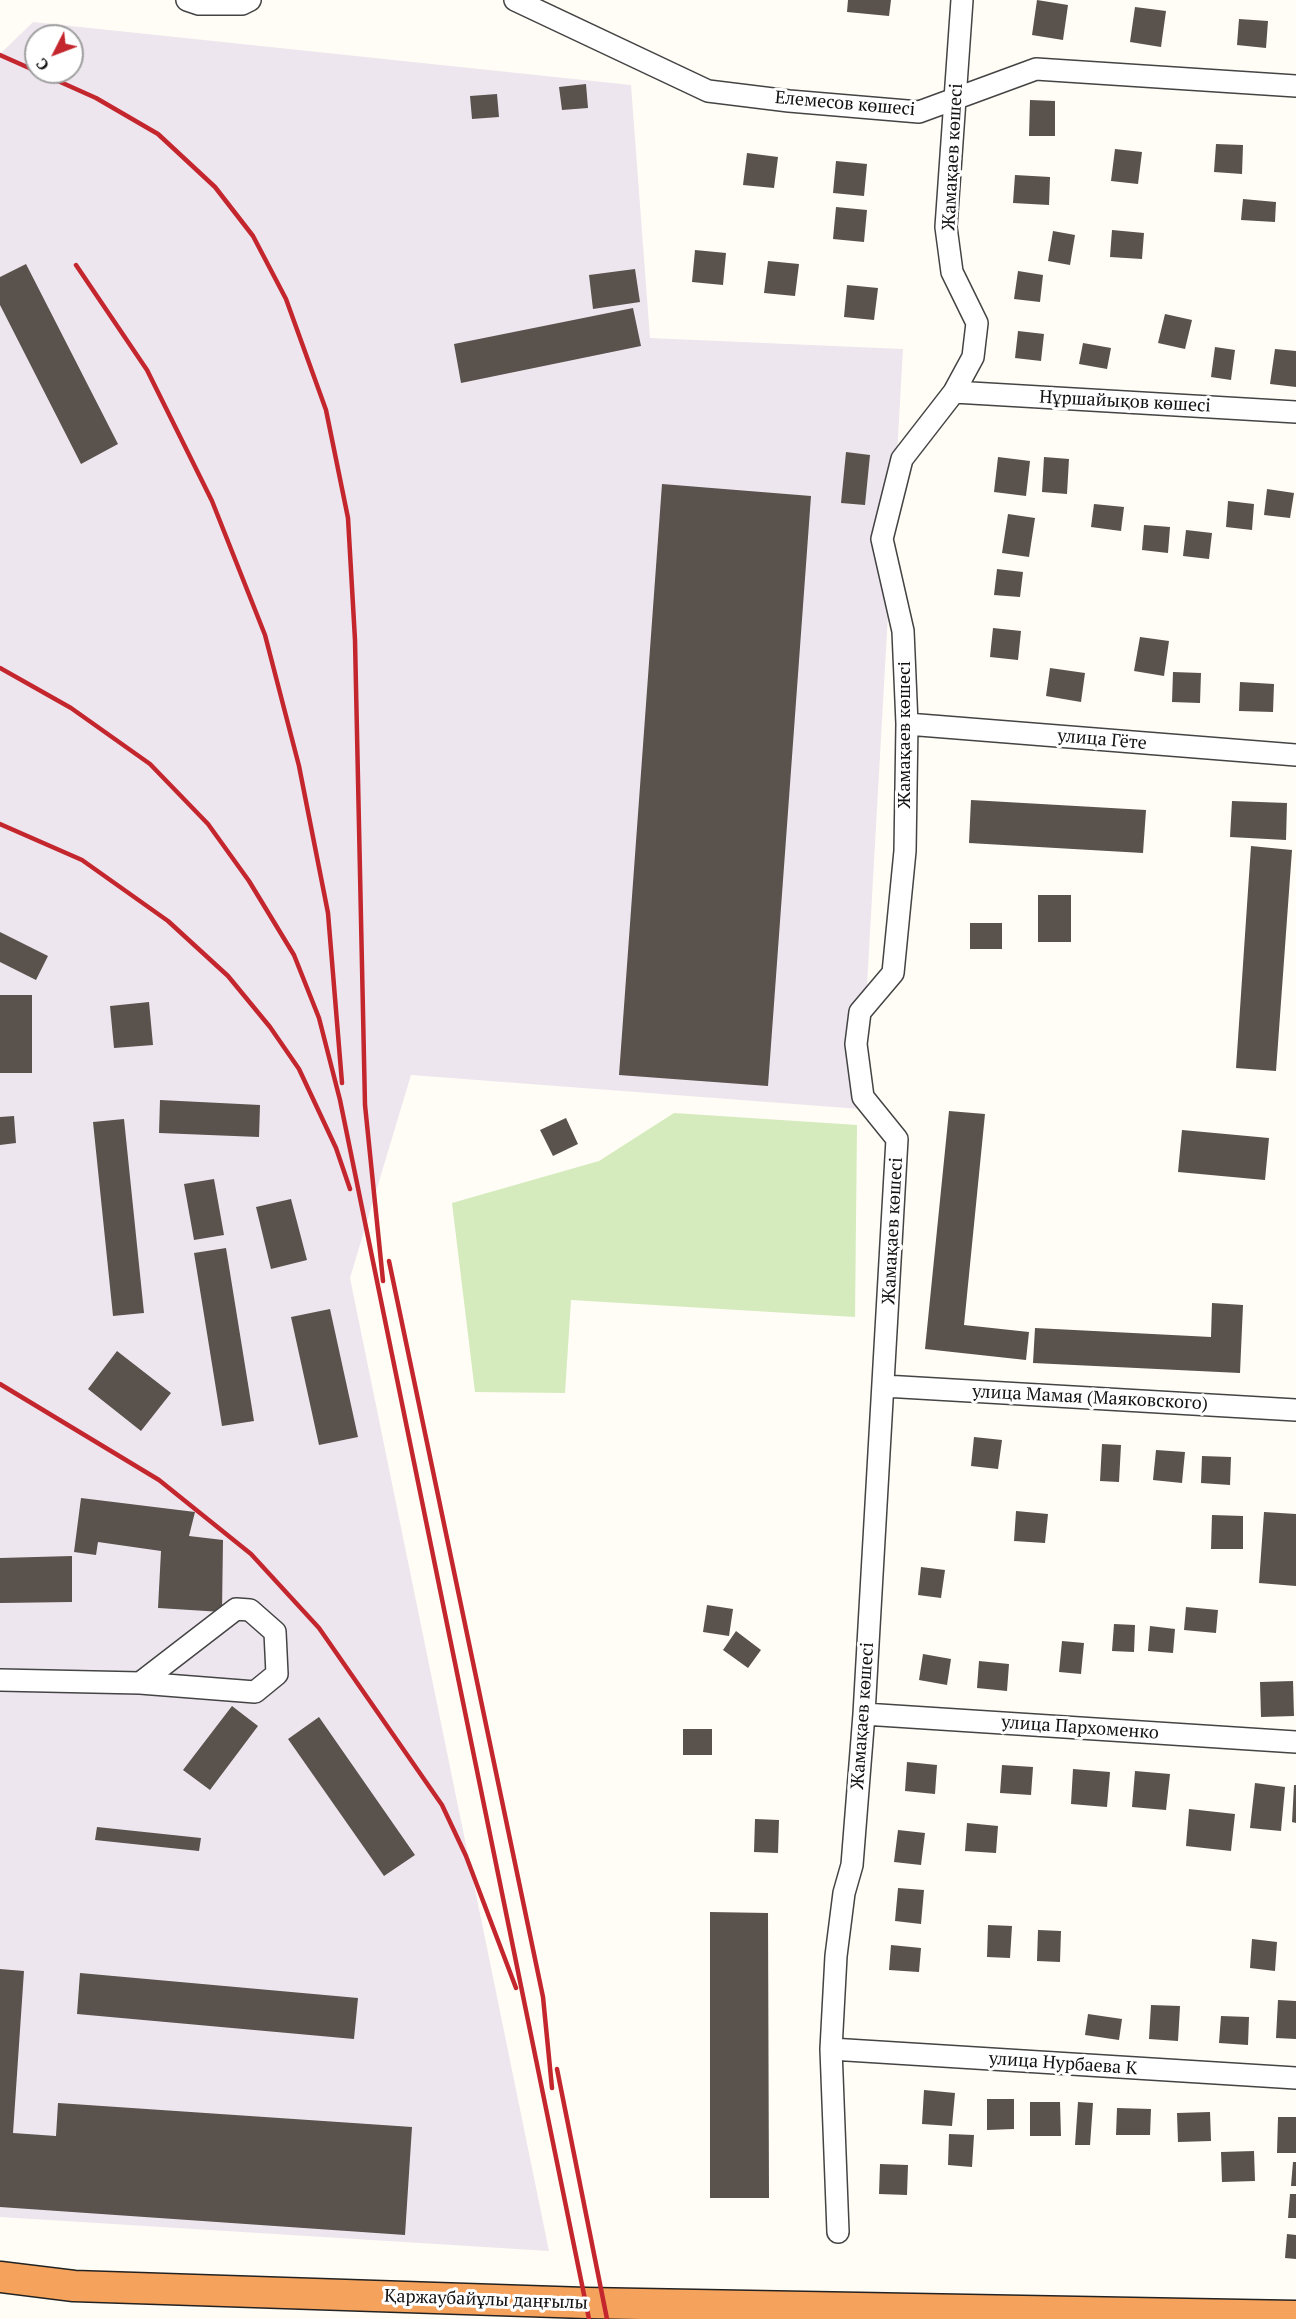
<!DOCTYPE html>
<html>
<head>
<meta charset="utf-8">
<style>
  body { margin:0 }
  #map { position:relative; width:1296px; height:2319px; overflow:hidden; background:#fffdf5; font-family:"PT Serif",serif }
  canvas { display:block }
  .north { position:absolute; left:24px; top:24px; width:60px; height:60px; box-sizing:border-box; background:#fff; border:2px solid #a0a0a0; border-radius:50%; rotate:228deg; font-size:16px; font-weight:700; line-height:24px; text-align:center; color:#111 }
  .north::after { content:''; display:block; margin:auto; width:21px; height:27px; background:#c4262e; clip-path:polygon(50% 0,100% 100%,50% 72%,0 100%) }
</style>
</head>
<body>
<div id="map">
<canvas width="1296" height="2319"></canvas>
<div class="north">С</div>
</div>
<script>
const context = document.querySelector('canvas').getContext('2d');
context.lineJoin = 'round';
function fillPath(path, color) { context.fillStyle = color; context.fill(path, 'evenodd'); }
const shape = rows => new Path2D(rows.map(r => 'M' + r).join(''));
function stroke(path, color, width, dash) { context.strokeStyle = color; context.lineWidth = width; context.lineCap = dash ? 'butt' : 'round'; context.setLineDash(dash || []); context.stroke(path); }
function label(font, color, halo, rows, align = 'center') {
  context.font = font + ' "PT Serif",serif'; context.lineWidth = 6; context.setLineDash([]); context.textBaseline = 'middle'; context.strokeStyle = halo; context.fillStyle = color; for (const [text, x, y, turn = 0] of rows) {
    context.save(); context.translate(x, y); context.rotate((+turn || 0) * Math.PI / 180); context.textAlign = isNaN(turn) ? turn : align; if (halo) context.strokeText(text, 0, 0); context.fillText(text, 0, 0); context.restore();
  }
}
fillPath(shape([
  [33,22,631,85,650,338,903,349,860,1109,411,1075,350,1278,549,2251,0,2217,0,54],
  [36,36,72,36,72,72,36,72]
]), '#eee6ef');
fillPath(shape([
  [674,1113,857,1125,855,1317,571,1300,565,1393,475,1392,452,1203,599,1161]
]), '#d5ebbd');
fillPath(shape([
  [848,0,891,0,889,16,847,12],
  [1037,0,1068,5,1063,40,1032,35],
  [1135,7,1166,11,1161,47,1130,42],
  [1239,19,1268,21,1266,48,1237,45],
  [586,84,588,108,562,110,559,87],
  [497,94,499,117,472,119,470,96],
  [1030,100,1055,101,1055,136,1029,136],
  [1216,144,1243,145,1242,174,1214,172],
  [1115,149,1142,152,1138,184,1111,181],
  [747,153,778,157,774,188,743,185],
  [836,161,867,164,864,196,833,193],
  [1015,175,1050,177,1049,205,1013,203],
  [1243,199,1276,202,1275,222,1241,220],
  [836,207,867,210,864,242,833,239],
  [1112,230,1144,233,1142,259,1110,257],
  [1053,231,1075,235,1070,265,1048,261],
  [695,250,726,253,723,285,692,282],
  [768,261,799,264,795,296,764,293],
  [26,264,118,444,81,464,0,305,0,277],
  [635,269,640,302,593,309,589,275],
  [1018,271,1043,275,1040,302,1014,299],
  [847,285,878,288,874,320,844,317],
  [633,308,641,346,461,383,454,344],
  [1165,314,1192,320,1185,349,1158,343],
  [1018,331,1044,334,1041,361,1015,358],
  [1083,343,1111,348,1107,369,1079,364],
  [1215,347,1235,350,1231,380,1211,377],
  [1275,349,1296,351,1296,387,1270,384],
  [846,452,870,455,865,505,841,503],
  [998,457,1030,461,1026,496,994,492],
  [1044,457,1069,459,1067,494,1042,492],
  [662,484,811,496,768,1086,619,1075],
  [1267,489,1294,493,1290,518,1264,515],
  [1228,501,1254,504,1252,530,1226,527],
  [1094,504,1124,507,1121,531,1091,527],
  [1008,514,1035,518,1029,557,1002,553],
  [1144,525,1170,527,1168,553,1142,550],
  [1186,530,1212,533,1209,559,1183,556],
  [997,569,1023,572,1020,597,994,595],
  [993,628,1021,631,1018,660,990,657],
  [1140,637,1169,641,1164,676,1134,671],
  [1050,668,1085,673,1081,702,1046,696],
  [1173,672,1201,673,1200,703,1172,702],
  [1240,682,1274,684,1273,712,1239,711],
  [971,800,1146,810,1143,853,969,843],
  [1232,801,1287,803,1286,840,1230,837],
  [1251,846,1292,850,1276,1071,1236,1068],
  [1038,895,1071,895,1071,942,1038,942],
  [970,923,1002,923,1002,949,970,949],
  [0,932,48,956,36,980,0,962],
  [0,995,32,995,32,1073,0,1073],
  [149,1002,153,1045,114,1048,110,1006],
  [160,1100,260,1105,259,1137,159,1133],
  [949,1111,985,1114,964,1325,1029,1332,1026,1360,925,1349],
  [14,1116,16,1143,0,1145,0,1117],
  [566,1118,578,1144,553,1156,540,1130],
  [124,1119,144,1313,113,1316,93,1122],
  [1182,1130,1269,1138,1265,1180,1178,1172],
  [214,1179,224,1235,194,1240,184,1184],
  [291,1199,307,1260,271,1269,256,1207],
  [226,1248,254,1421,222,1426,194,1253],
  [1212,1303,1243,1305,1240,1373,1033,1363,1035,1328,1211,1337],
  [330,1309,358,1437,319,1445,291,1317],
  [117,1351,171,1393,141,1431,88,1389],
  [974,1437,1002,1440,998,1469,971,1466],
  [1102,1444,1121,1445,1119,1482,1100,1481],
  [1156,1450,1185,1452,1182,1483,1153,1480],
  [1202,1456,1231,1457,1230,1485,1201,1483],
  [81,1498,195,1512,189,1536,223,1540,222,1612,158,1608,161,1551,98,1542,96,1555,74,1552],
  [1016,1511,1048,1514,1045,1543,1014,1541],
  [1264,1512,1296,1514,1296,1586,1259,1583],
  [1212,1515,1243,1516,1243,1549,1211,1549],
  [72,1556,72,1602,0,1603,0,1558],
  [921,1567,945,1570,941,1598,918,1595],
  [707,1605,733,1609,729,1636,703,1632],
  [1186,1607,1218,1610,1216,1633,1184,1630],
  [1114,1624,1135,1625,1134,1652,1112,1651],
  [1150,1626,1175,1629,1173,1653,1148,1651],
  [736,1631,761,1650,748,1668,723,1650],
  [1062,1641,1084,1643,1081,1674,1059,1672],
  [923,1654,951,1659,947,1685,919,1680],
  [979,1661,1009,1664,1007,1691,977,1688],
  [1293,1681,1294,1716,1261,1717,1260,1682],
  [232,1706,258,1726,210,1790,183,1770],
  [319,1717,415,1855,384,1876,288,1739],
  [683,1729,712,1729,712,1755,683,1755],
  [907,1762,937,1765,935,1794,905,1791],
  [1002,1765,1033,1767,1031,1795,1000,1793],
  [1073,1769,1110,1772,1107,1807,1071,1804],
  [1135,1771,1170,1774,1166,1810,1132,1807],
  [1255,1783,1285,1787,1281,1831,1250,1828],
  [1294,1785,1296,1785,1296,1823,1292,1822],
  [1189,1809,1235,1814,1231,1851,1186,1846],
  [755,1819,779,1820,778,1853,754,1852],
  [967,1823,998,1826,996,1853,965,1851],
  [97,1827,201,1838,199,1851,95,1840],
  [898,1830,925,1833,921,1865,894,1862],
  [898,1888,924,1890,921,1924,895,1921],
  [710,1912,768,1913,769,2198,710,2198],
  [988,1925,1012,1926,1010,1958,987,1957],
  [1038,1930,1061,1931,1060,1962,1037,1961],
  [1252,1939,1277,1942,1275,1971,1250,1968],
  [891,1945,921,1948,919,1972,889,1970],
  [0,1969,24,1971,13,2133,56,2136,58,2103,412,2127,405,2235,0,2207],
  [80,1973,358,1998,354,2039,77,2014],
  [1278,2000,1296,2001,1296,2039,1276,2038],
  [1151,2005,1180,2006,1178,2041,1149,2039],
  [1088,2014,1122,2019,1119,2040,1085,2035],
  [1221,2016,1249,2017,1248,2045,1219,2043],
  [924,2090,955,2093,952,2126,922,2124],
  [987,2099,1014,2099,1014,2129,987,2130],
  [1030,2102,1060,2102,1061,2136,1030,2136],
  [1078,2102,1093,2103,1090,2145,1075,2145],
  [1117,2108,1151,2109,1150,2135,1116,2135],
  [1210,2112,1211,2141,1178,2142,1177,2113],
  [1278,2117,1296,2117,1296,2153,1277,2153],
  [949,2134,974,2135,972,2167,948,2165],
  [1254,2151,1255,2181,1222,2182,1221,2152],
  [1293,2162,1296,2162,1296,2186,1291,2186],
  [880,2164,908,2165,907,2195,879,2194],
  [1290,2194,1296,2194,1296,2218,1288,2218],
  [1287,2234,1296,2235,1296,2259,1285,2258]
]), '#5a524d');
const minor = shape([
  [187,0,199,4,242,4,250,0],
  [515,0,708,91,789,101,919,112,1036,69,1296,86],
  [954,392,1296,412],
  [907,724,1296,755],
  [884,1386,1296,1410],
  [0,1680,140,1683,255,1692,277,1674,275,1632,250,1610,236,1609,140,1683],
  [864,1714,1296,1742],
  [831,2049,1296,2078],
  [838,2232,831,2049,836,1956,844,1893,852,1865,864,1714,897,1139,863,1097,856,1044,860,1012,893,973,905,851,907,724,903,631,882,539,902,459,954,392,973,357,977,323,952,272,946,227,962,0]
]);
const highway = shape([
  [0,2277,74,2286,586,2303,1296,2316]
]);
stroke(minor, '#444', 24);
stroke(highway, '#222', 33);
stroke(minor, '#fff', 21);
stroke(highway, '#f5a25d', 30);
stroke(shape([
  [0,55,36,71],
  [38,72,96,98,158,134,215,187,253,236,286,299,326,410,348,518,355,640,365,1105,383,1281],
  [76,265,147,370,212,501,265,635,299,766,328,913,342,1083],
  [0,668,71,708,150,764,208,824,249,881,294,955,319,1018,340,1100,589,2319],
  [0,824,82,860,168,921,228,976,270,1027,299,1069,336,1148,350,1189],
  [389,1261,543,1997,552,2088],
  [0,1384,159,1480,251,1554,319,1628,442,1805,466,1856,516,1988],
  [557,2069,607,2319]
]), '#c4262e', 4.5);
label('18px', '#111', '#fff', [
  ["Елемесов көшесі",845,104,5],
  ["Жамақаев көшесі",953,157,-87],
  ["Нұршайықов көшесі",1125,402,3],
  ["Жамақаев көшесі",905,735,-90],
  ["улица Гёте",1102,740,5],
  ["Жамақаев көшесі",893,1231,-87],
  ["улица Мамая (Маяковского)",1090,1398,3],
  ["Жамақаев көшесі",863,1716,-86],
  ["улица Пархоменко",1080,1728,4],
  ["улица Нурбаева К",1063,2064,4],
  ["Қаржаубайұлы даңғылы",486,2300,2]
]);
</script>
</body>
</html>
